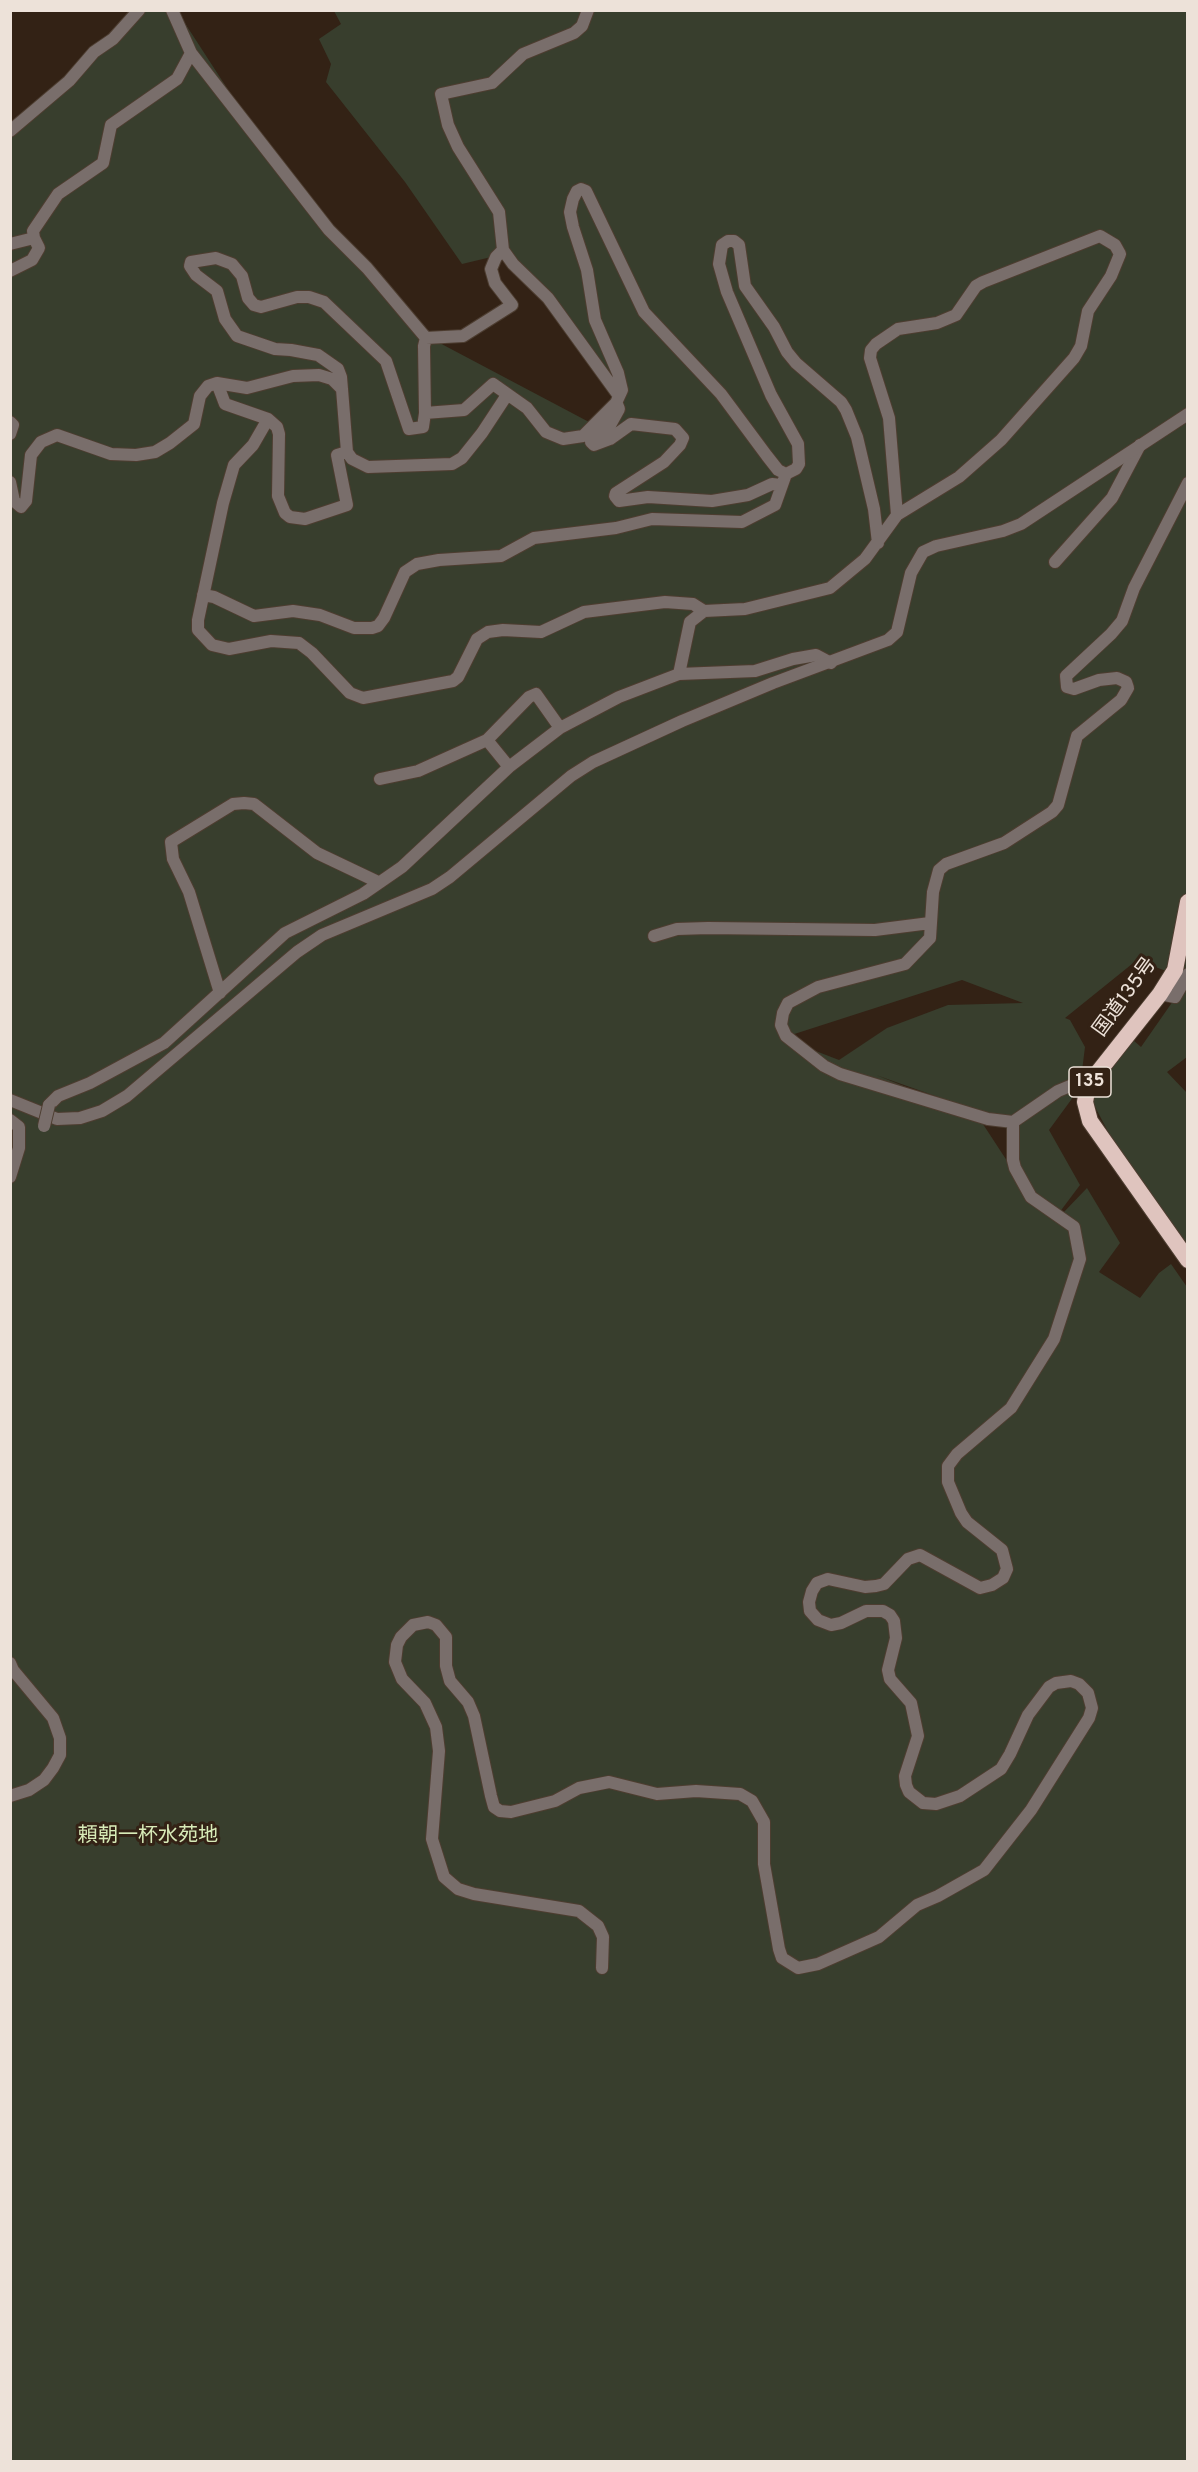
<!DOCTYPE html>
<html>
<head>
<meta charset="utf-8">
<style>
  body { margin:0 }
  #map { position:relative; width:1198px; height:2472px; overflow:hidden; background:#332215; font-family:Overpass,sans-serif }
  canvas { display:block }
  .frame { position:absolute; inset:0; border:12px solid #ede2d9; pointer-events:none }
</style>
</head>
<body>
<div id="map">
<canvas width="1198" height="2472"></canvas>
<div class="frame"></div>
</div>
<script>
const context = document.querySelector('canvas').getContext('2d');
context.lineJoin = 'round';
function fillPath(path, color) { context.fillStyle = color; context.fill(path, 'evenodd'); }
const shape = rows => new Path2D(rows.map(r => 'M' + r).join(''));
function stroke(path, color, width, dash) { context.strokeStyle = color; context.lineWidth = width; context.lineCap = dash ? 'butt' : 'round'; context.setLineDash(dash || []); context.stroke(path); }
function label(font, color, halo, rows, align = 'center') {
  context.font = font + ' Overpass,"Noto Sans JP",sans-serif'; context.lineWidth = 6; context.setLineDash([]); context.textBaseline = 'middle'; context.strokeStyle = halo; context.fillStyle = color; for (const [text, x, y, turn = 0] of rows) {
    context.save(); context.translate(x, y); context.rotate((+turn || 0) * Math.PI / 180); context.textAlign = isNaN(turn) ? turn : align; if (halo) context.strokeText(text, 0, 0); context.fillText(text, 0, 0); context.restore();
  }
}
fillPath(shape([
  [139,11,177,11,273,159,417,331,589,422,600,417,615,391,508,253,462,264,405,182,326,82,331,64,319,39,341,24,334,11,1187,11,1187,979,1137,960,1065,1018,1070,1020,1085,1047,1081,1079,1132,1039,1141,1047,1187,981,1187,1057,1167,1072,1187,1093,1187,1257,1114,1143,1081,1080,1071,1100,1049,1130,1080,1185,1059,1213,1062,1214,1087,1188,1120,1243,1099,1272,1140,1298,1159,1273,1171,1264,1187,1287,1187,2461,11,2461,10,136],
  [962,980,1023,1003,948,1005,887,1028,839,1060,782,1038],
  [876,1075,1003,1120,1030,1196,977,1115]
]), '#383e2d');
const minor = shape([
  [172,10,191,53,329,230,367,268,426,338,463,336,512,305,495,283,491,269,496,257,503,250,513,264,548,298,619,396],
  [10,131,69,81,94,52,113,39,139,10],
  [1100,236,1115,245,1120,254,1111,276,1088,311,1081,346,1074,358,1001,440,959,477,897,515,889,418,870,358,871,350,876,344,898,329,937,323,956,315,976,286,983,282,1100,236],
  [34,238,33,231,58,194,103,163,111,125,177,79,191,53],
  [10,244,34,238,39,248,32,260,10,271],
  [503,250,499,212,458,147,448,125,441,94,492,83,523,54,574,33,582,26,588,10],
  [426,338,424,346,425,413,464,410,493,384,527,408,546,432,563,439,583,436,616,403,622,390,618,373,595,320,587,270,573,227,570,212,573,199,577,191,581,189,586,191,644,312,721,394,767,456,778,470,786,474],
  [217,383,225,404,268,419,277,427,279,434,278,496,285,513,290,517,305,519,347,505,337,455,347,452],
  [342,389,341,377,338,369,318,355,291,350,275,349,237,336,225,319,217,291,196,275,190,266,191,262,216,258,232,264,242,276,248,298,254,305,261,307,297,297,309,297,324,302,386,361,409,429,423,427,425,413],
  [617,404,619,409,609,427,591,442,594,445,610,439,631,424,675,429,683,438,680,445,664,462,616,493,615,496,619,501,648,497,712,501,748,495,772,484,781,485],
  [268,419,253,445,234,465,223,503,198,620,198,630,212,645,229,649,271,641,299,643,312,653,350,693,363,698,453,681,458,677,477,639,488,632,503,630,541,632,584,612,665,602,693,604,704,611],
  [10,422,13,425,10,434],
  [10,482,14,501,21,507,26,501,31,455,41,442,57,435,111,454,136,455,155,452,170,443,194,424,200,396,208,386,217,383,247,388,293,376,319,375,332,379,342,389,347,452,352,459,368,467,452,464,462,458,482,433,507,395],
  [1055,562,1112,498,1140,445],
  [203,595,214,597,254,616,293,611,320,615,354,628,372,628,378,626,384,618,405,572,417,564,439,560,501,556,534,538,616,528,652,519,742,522,775,505,786,474,796,469,799,464,798,444,771,395,727,292,719,264,722,245,728,241,734,241,739,245,745,286,774,327,787,352,796,363,841,402,846,410,857,437,874,509,878,543],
  [679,674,690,622,704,611,745,609,830,588,865,559,897,515],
  [487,740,509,767],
  [380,779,418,771,487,740,529,697,536,694,560,728],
  [654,936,677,929,708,928,875,930,930,923],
  [220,993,189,892,173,859,171,842,233,804,244,803,254,804,317,853,378,882],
  [1160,994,1175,997,1188,974],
  [1088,1085,1070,1086,1058,1091,1013,1122,988,1119,840,1074,824,1066,786,1036,781,1025,783,1013,788,1003,818,987,905,964,930,938,933,892,939,870,946,864,1004,843,1052,812,1058,805,1077,736,1121,700,1128,688,1126,682,1117,678,1099,680,1074,689,1067,687,1066,676,1111,634,1122,621,1134,588,1188,483],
  [49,1105,58,1096,90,1083,164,1043,285,933,363,894,402,867,509,767,560,728,619,697,679,674,755,671,793,659,816,655,831,663],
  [602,1968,603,1937,598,1926,579,1911,474,1894,458,1889,444,1877,432,1839,439,1751,436,1727,425,1703,402,1679,395,1662,397,1645,401,1637,413,1625,428,1622,436,1625,446,1637,446,1666,450,1681,468,1702,474,1716,491,1796,494,1807,500,1811,511,1812,555,1801,579,1788,609,1782,657,1794,696,1791,740,1794,752,1801,764,1822,764,1864,779,1949,782,1958,798,1968,818,1964,879,1937,917,1905,938,1896,984,1870,1031,1810,1089,1718,1092,1708,1088,1693,1079,1684,1071,1681,1056,1683,1049,1687,1028,1715,1010,1754,1001,1769,960,1796,936,1804,923,1803,909,1792,906,1785,905,1776,918,1736,911,1703,890,1679,888,1670,896,1638,894,1621,890,1615,883,1611,866,1611,841,1623,831,1625,818,1620,810,1611,809,1602,812,1591,817,1583,828,1579,865,1587,876,1586,884,1584,908,1559,920,1555,980,1588,992,1585,1003,1578,1007,1569,1002,1550,967,1522,961,1513,948,1482,948,1466,957,1454,1011,1408,1054,1339,1080,1259,1074,1227,1031,1197,1015,1168,1013,1160,1013,1122]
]);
const tertiary = shape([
  [10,1100,57,1119,80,1118,102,1111,127,1096,297,952,322,935,432,889,450,877,571,776,593,762,682,721,773,683,888,640,897,632,911,573,923,552,936,546,1003,531,1021,524,1188,414],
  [10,1120,19,1127,19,1148,10,1177],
  [10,1663,13,1670,53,1718,60,1738,60,1755,53,1768,44,1780,29,1790,10,1796]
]);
const trunk = shape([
  [1188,902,1175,970,1160,994,1088,1085,1085,1102,1090,1121,1188,1260]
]);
stroke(minor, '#4d3d30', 14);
stroke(tertiary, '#4d3d30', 14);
stroke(trunk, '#4d3d30', 18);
stroke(minor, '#796e6b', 12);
stroke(tertiary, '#796e6b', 12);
stroke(trunk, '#dfc4be', 16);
const minorBridge = shape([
  [44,1126,49,1105]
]);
stroke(minorBridge, '#4d3d30', 14, []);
stroke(minorBridge, '#796e6b', 12);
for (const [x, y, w] of [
  [1090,1082,42]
]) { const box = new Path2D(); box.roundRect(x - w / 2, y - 15, w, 30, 4.5); context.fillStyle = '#332215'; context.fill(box); stroke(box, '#ede2d9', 1.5); }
label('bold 18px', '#ede2d9', null, [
  ["135",1090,1082]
]);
label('20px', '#ede2d9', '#332215', [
  ["国道135号",1126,998,-54]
]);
label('20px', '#d8ebb8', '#332215', [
  ["頼朝一杯水苑地",148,1837]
]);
</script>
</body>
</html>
